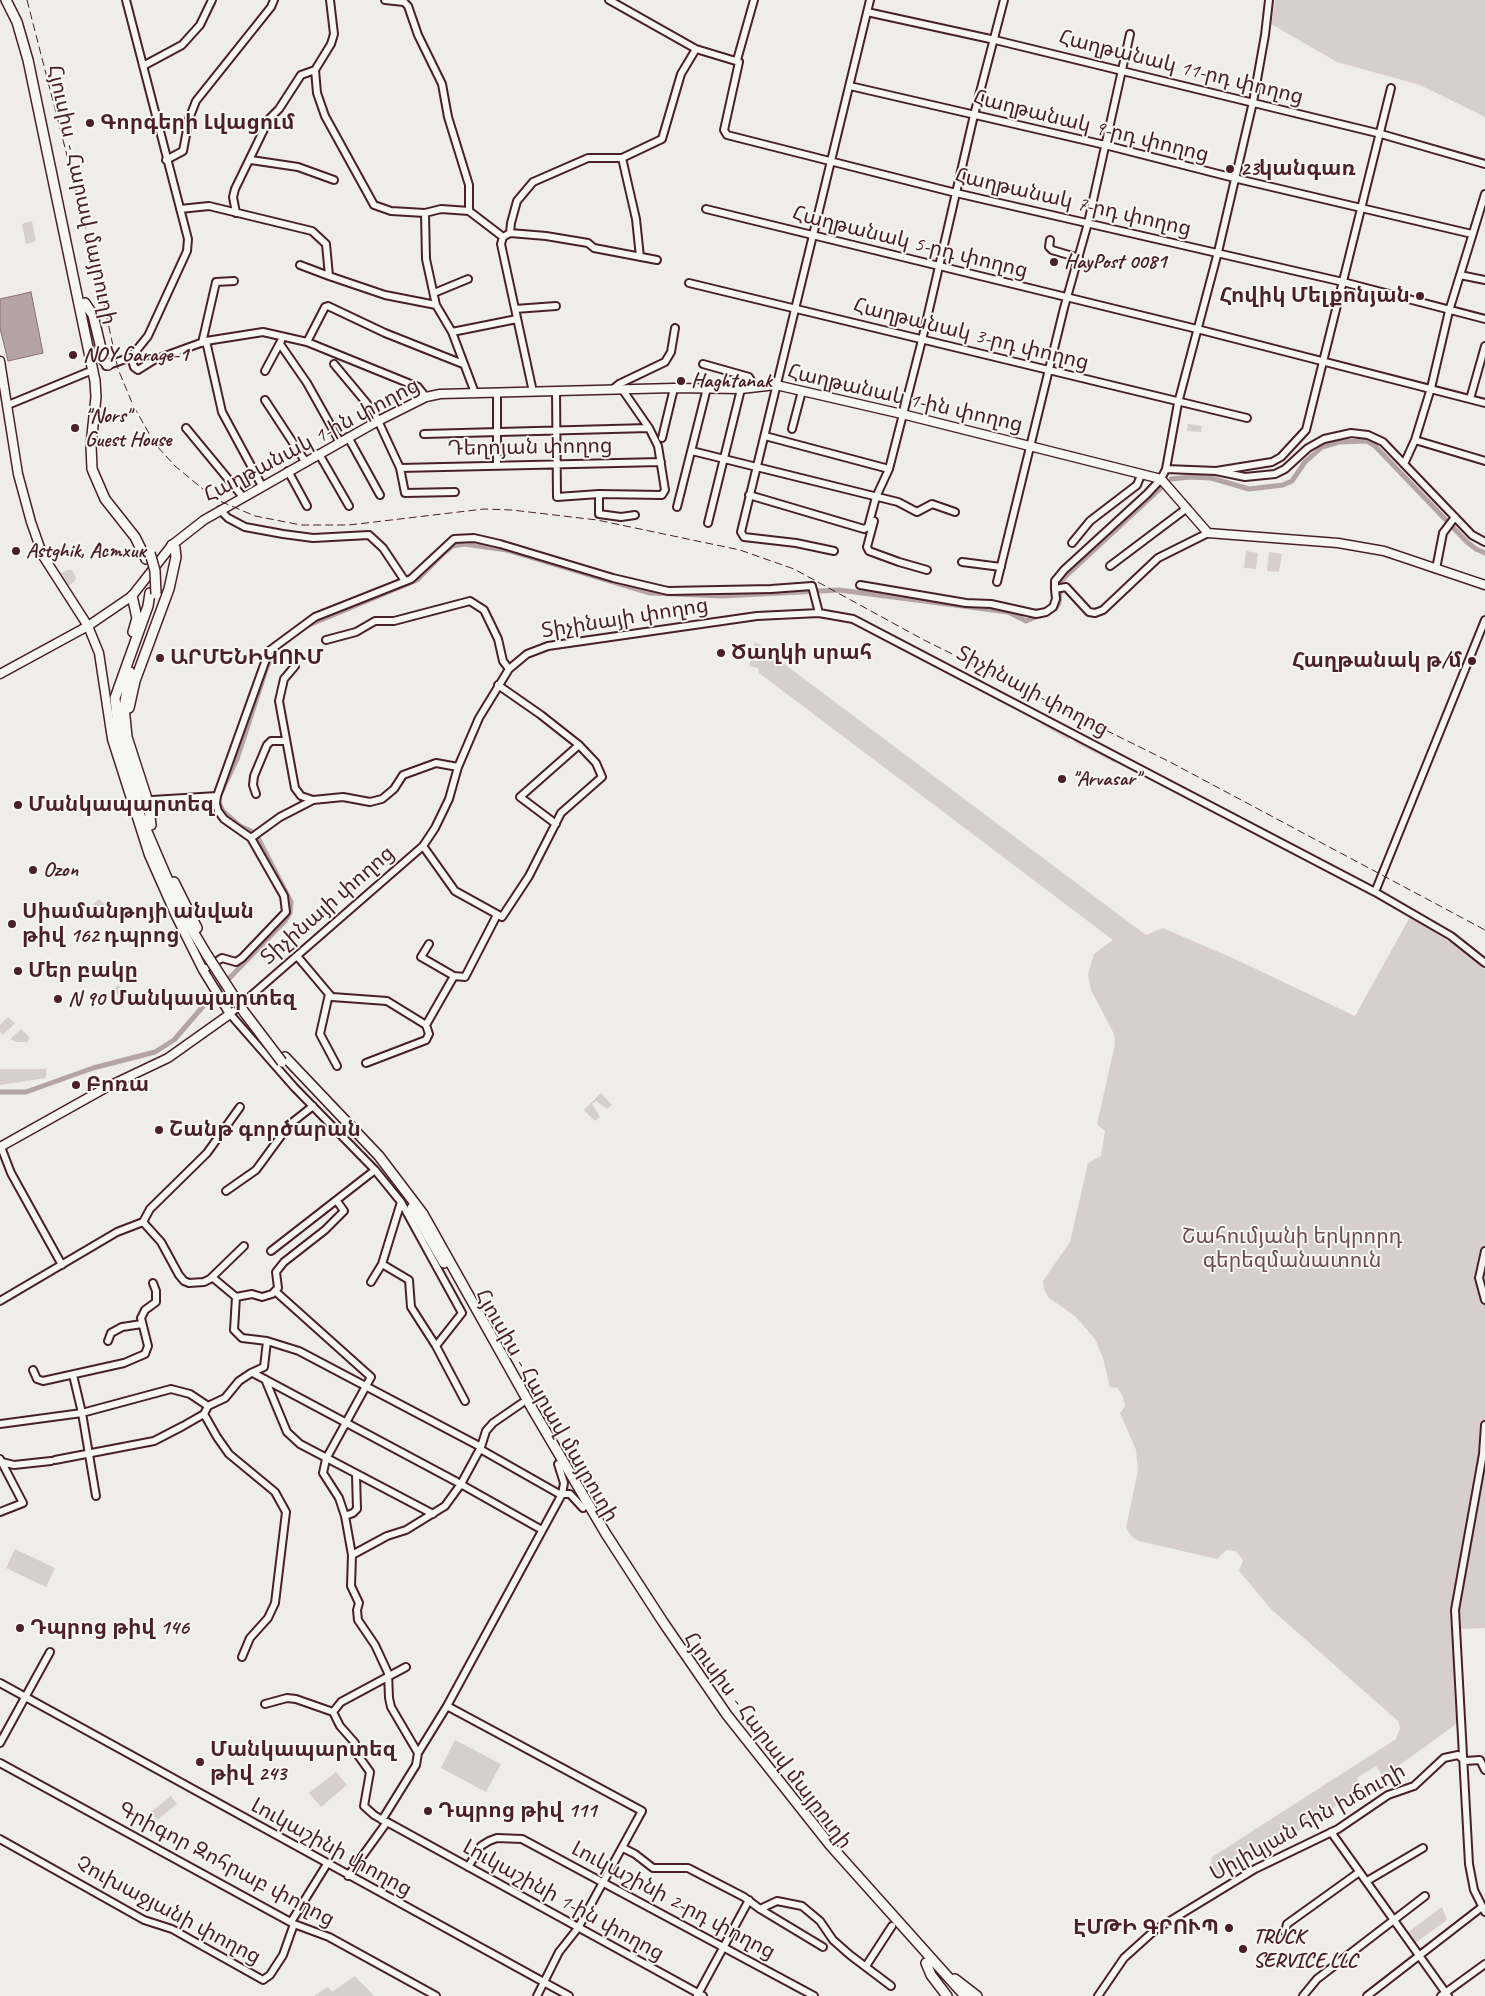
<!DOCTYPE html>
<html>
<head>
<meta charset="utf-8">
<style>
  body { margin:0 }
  canvas { display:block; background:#efedea }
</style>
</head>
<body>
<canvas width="1485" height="1996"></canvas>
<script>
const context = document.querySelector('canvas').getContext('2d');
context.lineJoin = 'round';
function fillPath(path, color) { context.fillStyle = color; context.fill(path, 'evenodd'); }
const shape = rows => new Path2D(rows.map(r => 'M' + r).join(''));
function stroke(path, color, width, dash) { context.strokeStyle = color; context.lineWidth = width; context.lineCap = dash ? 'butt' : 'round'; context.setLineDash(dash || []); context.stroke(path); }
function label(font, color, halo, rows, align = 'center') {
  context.font = font + ' Caveat,"Noto Sans Armenian",sans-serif'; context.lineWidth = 4; context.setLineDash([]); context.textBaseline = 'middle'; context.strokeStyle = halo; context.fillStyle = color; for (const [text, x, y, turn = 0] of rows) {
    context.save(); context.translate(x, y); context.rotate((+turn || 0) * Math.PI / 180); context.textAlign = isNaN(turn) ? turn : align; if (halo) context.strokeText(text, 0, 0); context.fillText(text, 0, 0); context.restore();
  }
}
fillPath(shape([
  [1275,0,1485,0,1485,117,1420,85,1337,62,1271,24],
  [32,221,36,241,26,244,22,224],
  [1188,424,1202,426,1201,432,1187,431],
  [1246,551,1258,553,1256,569,1244,568],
  [1269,552,1282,554,1279,572,1267,571],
  [67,570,72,570,76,578,74,582,68,586,61,573],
  [755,642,1146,935,1163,928,1237,960,1355,1016,1410,917,1467,953,1485,970,1485,1628,1452,1629,1459,1722,1383,1777,1376,1766,1357,1778,1363,1788,1303,1828,1224,1874,1219,1876,1210,1870,1212,1857,1396,1739,1400,1728,1398,1721,1272,1610,1239,1571,1243,1560,1236,1551,1226,1550,1217,1559,1139,1541,1131,1536,1126,1528,1138,1470,1136,1450,1120,1413,1125,1406,1123,1397,1118,1388,1110,1387,1103,1358,1095,1339,1075,1316,1049,1298,1044,1289,1043,1281,1070,1242,1088,1163,1101,1156,1105,1131,1097,1124,1115,1044,1114,1034,1091,990,1088,974,1094,954,1113,940,759,673,758,668,749,666],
  [1043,722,1069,736,1069,740,1040,724],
  [1076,740,1115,760,1115,763,1074,742],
  [99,899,111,911,104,918,92,905],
  [118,985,129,996,124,1001,113,990],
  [8,1017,15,1023,3,1035,0,1032,0,1025],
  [21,1029,30,1038,27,1042,16,1042,10,1039],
  [0,1069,46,1069,46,1078,0,1085],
  [601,1093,612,1105,607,1109,596,1101,592,1104,600,1117,595,1121,584,1110],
  [15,1549,55,1568,46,1587,6,1568],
  [455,1740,501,1764,486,1792,441,1768],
  [336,1772,347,1785,321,1807,309,1793],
  [171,1796,177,1804,157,1820,151,1812],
  [1442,1907,1447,1920,1414,1944,1407,1933],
  [355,1976,374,1996,314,1996,328,1987,332,1992]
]), '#d7cfce');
const water = shape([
  [31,292,43,353,8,361,0,328,0,299,31,292]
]);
fillPath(water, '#b4a4a5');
stroke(water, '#8a6f74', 1);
stroke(shape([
  [1171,479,1190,477,1211,478,1249,489,1283,485,1292,481,1305,462,1322,447,1339,442,1367,441,1375,446,1467,542,1476,549,1485,553],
  [309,625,417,580,444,553,452,546,464,544,507,550,650,593,723,596,839,590,1008,612,1026,621,1055,609,1059,603,1061,582,1065,577,1162,487],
  [220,795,237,759,267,667,277,647],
  [0,1092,26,1092,93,1068,155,1052,174,1040,212,996,285,921,290,913,291,902,259,840,251,831,240,826,223,811,219,803]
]), '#b4a4a5', 5);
const minor = shape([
  [385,0,404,2,408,6,418,35,442,84,448,117,469,185,469,211],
  [609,0,696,49,739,62,724,130,727,135,956,193,1343,282,1485,319],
  [867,12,995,40,1381,134,1485,164],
  [737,60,754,0],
  [143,66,182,45,200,25,212,0],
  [315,70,317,93,325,116,374,205,391,211,425,213,441,209,469,211,503,237],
  [850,86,1105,145,1242,180,1472,234],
  [622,158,636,219,640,257],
  [166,160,183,151,189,119,196,101,271,7,274,0],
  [251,160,298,167,334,180],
  [180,209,209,206,312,231,326,244,329,276,385,295,436,305],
  [706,209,1197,329,1485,403],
  [236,213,233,197,235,189,269,119,279,109,301,75,315,70,331,44,334,34,330,0],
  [425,213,426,259,436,305,452,332,475,393],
  [510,233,511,223,517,201,533,182,588,158,622,158,662,139,681,74,696,49],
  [1050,240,1049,247,1052,250,1079,258],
  [300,265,329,276],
  [1460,275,1485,280],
  [689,283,1247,418],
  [434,293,468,279],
  [515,309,556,306],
  [452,332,517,319],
  [206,341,222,412,262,486],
  [307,342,325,307,328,306,385,333,463,364],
  [202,343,216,282,234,281],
  [280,344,307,383,340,442],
  [131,357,134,367,138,370,154,360,206,341,263,332,307,342,418,387,426,397],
  [334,364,374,412,400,468,405,493,455,492],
  [703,364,749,377,755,387],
  [106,366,131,357,148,336,187,251,188,239,126,0],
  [265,371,281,341],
  [613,389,619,384,665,362,671,352,675,328],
  [556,391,557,497,599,494,662,495,665,490,658,446,649,428,622,389],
  [533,392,501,244,503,237,510,233,546,236,588,243,594,248,657,260],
  [1470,399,1485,346],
  [265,400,305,461],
  [8,405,88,372],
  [186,428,243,497],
  [792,429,802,391],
  [424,434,649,428],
  [765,436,889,469],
  [348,437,380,495],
  [662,438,674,388],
  [1415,440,1485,461],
  [692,451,898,502,917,512,932,504,955,512],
  [319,454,349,506],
  [497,464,497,393],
  [1404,464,1415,440,1431,388,1449,311,1485,194],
  [400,468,661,462],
  [1166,469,1216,471,1245,477,1275,474,1285,469,1308,448,1324,439,1351,433,1368,435,1383,442,1472,535,1485,542],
  [288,471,307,506],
  [1216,471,1272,462,1281,457,1306,430,1391,88],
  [599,494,599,514,621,517,635,515],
  [749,495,864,529,868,527,876,497,889,469,922,340,974,115,1004,0],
  [677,507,707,388],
  [220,510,228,518,245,527,283,534,313,538,369,535,383,548,405,581],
  [874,521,867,547,869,551,899,562,927,570],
  [708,523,741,389],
  [1208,533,1158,558,1103,610,1095,613,1089,612,1066,587,1055,589,1055,581,1064,570,1147,494,1161,479,1166,469,1178,403,1218,252,1253,102,1265,35,1269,0],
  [1072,543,1090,521,1137,485,1141,475],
  [834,551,796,543,744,537,741,532,870,0],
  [962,562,1001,567],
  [1110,566,1187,508],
  [1436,569,1443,533,1455,517],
  [997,582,1064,308,1088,223,1130,34],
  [860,585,966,603,991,604,1036,614,1046,612,1053,607,1056,599,1055,589],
  [326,640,356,632,375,621,394,621,470,601,484,610,498,639,503,661,509,669],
  [295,666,284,679,279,701,295,788,301,796,313,800],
  [458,767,436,763,403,775,394,789,382,799,370,802,343,797,313,800,280,817,251,838,224,819,218,811,216,804,217,796,269,651,315,617,411,579,454,539,474,538,500,544,613,578,668,591,771,589,812,586,819,613],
  [256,794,253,785,254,776,267,745,271,741,286,741],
  [152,800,217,796],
  [556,824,520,797,579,745],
  [423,846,455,891,502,917,529,876,561,813,602,777,596,763,579,745,541,715,498,685],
  [1375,892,1485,620],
  [429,944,421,957,454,976,465,977,497,915],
  [297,956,329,994,320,1034,337,1066],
  [203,970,222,958,236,962,242,958,286,912,284,896,251,838],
  [329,994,332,997,387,1001,426,1025],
  [366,1063,426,1040,429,1034,426,1025,454,976],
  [1,1147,11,1173,62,1265],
  [226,1191,256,1170,289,1125,313,1106],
  [143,1222,150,1209,207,1153,240,1107],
  [271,1251,375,1170],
  [1485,1251,1479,1278,1485,1300],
  [382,1264,409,1280,411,1307,436,1346,465,1401],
  [212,1277,236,1297,252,1294,262,1297,272,1294,278,1288,276,1272,284,1262,325,1230,344,1211,337,1201],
  [371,1282,382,1264,401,1202],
  [275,1291,371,1377,326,1459,323,1473,339,1498,345,1516,352,1555,351,1586,359,1603,357,1610,358,1620,375,1645,388,1673,389,1698,391,1707,418,1753,416,1765,382,1820],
  [236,1297,234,1330,242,1338,267,1341,299,1351,481,1447,461,1484,445,1506,406,1530,387,1536,352,1555],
  [0,1301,117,1232,143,1222,161,1242,179,1275,184,1281,189,1283,204,1282,210,1279,244,1246],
  [108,1341,111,1333,122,1327,142,1324],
  [436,1346,462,1313,401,1202,375,1170,294,1087,230,1014,423,846,435,828,449,799,458,767,479,718,509,669,527,654,548,646,757,616,819,613,853,619,1375,892,1451,936,1485,963],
  [33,1370,37,1379,43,1381,124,1363,145,1354,148,1346,141,1318,145,1310,156,1302,156,1291,153,1283],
  [253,1373,457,1482,542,1530],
  [73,1375,82,1413,96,1496],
  [265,1379,287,1432,300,1444,433,1514],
  [204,1414,217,1437,229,1454,275,1492,286,1512,275,1603,268,1618,250,1638,242,1657],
  [0,1424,82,1413,171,1389,190,1394,208,1406],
  [1485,1425,1483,1454,1455,1610,1469,1864,1474,1890,1485,1912],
  [481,1447,486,1431,493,1423,522,1403],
  [480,1449,561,1495],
  [0,1459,23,1503,0,1512],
  [55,1460,154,1441,183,1426,204,1414,208,1406,225,1398,239,1381,251,1373,264,1367,267,1341],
  [2,1462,14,1465,51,1461],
  [562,1494,570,1494,583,1508],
  [345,1516,353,1513,357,1509,356,1475],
  [0,1683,569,1996],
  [265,1704,287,1698,296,1699,333,1712,340,1726,355,1743,355,1751,370,1772,364,1806,374,1815,386,1822],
  [447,1706,642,1811,578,1928,559,1952,537,1996],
  [333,1712,341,1702,406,1667],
  [0,1743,50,1652],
  [418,1753,447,1706,562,1494,564,1483,558,1464],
  [1465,1761,1480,1760,1485,1770],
  [0,1763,294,1924,329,1937,436,1996],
  [1331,1832,1448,1996],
  [0,1839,144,1920,172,1929,263,1980,270,1975,283,1955,294,1924],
  [623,1848,635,1854,653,1868,688,1868,744,1897,760,1909,823,1947],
  [468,1867,481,1846,489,1841,497,1838,522,1839,814,1996],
  [348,1876,387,1822,703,1996],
  [1367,1881,1423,1848],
  [760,1909,777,1901,802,1906,820,1921,833,1940,850,1955,891,1986],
  [291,1922,327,1864],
  [1285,1932,1287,1924,1358,1873],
  [866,1966,892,1926],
  [697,1996,749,1900],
  [1098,1996,1124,1958,1155,1930,1255,1869,1338,1829,1388,1795,1414,1786,1444,1758,1458,1755,1465,1761],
  [1303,1996,1317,1979,1425,1896],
  [1367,1996,1482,1907],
  [1441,1996,1485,1964]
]);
const major = shape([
  [0,361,18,474,31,522,43,556,88,626,99,653,112,739,149,855,176,916,203,970,230,1014,168,1058,109,1086,0,1147],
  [0,674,88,626,132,596,172,545,204,520,378,421,426,397,440,394,674,388,741,389,776,385,902,414,1161,479,1208,533,1338,543,1384,551,1485,585]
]);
const highway = shape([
  [6,0,17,22,28,60,95,381,96,397,91,445,92,469,105,499,135,537,146,559],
  [85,303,93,315,104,361,108,365],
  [150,593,148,606,115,698,119,738,137,797,139,813,182,913,207,955],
  [132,596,137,618,133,632],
  [130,672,124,707,127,737,148,802,151,825],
  [129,708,135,681,169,589,176,557,175,548,172,545],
  [174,882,197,928],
  [285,1057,379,1156,423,1214,533,1410,606,1534,663,1622,727,1715,830,1845,965,1996],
  [412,1208,444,1263],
  [926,1963,931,1975,947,1996],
  [955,1979,977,1996]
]);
stroke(minor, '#4a1f2b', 10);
stroke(major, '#4a1f2b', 11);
stroke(highway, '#4a1f2b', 12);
stroke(minor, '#f6f6f2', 6);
stroke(major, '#f6f6f2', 8);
stroke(highway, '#f6f6f2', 9);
stroke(shape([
  [27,0,97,272,118,369,133,405,155,444,175,466,215,499,255,516,301,525,349,525,484,509,512,510,597,520,740,550,794,569,924,640,1170,762,1485,930]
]), '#4a1f2b', 1, [8, 4]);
const highwayBridge = shape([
  [150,553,155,571,156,594],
  [207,955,244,1012,282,1062]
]);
stroke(highwayBridge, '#4a1f2b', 12, []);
stroke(highwayBridge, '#f6f6f2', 9);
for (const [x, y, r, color] of [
  [90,123,5,"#4a1f2b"],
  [1230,169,5,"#4a1f2b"],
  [1054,262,5,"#4a1f2b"],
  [1420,296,5,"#4a1f2b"],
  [73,355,5,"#4a1f2b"],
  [681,381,5,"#4a1f2b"],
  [75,428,5,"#4a1f2b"],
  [16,551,5,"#4a1f2b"],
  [721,653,5,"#4a1f2b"],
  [160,658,5,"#4a1f2b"],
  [1472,661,5,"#4a1f2b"],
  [1062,779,5,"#4a1f2b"],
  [18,805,5,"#4a1f2b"],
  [33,870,5,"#4a1f2b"],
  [12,924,5,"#4a1f2b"],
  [18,971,5,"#4a1f2b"],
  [58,999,5,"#4a1f2b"],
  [76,1085,5,"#4a1f2b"],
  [159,1130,5,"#4a1f2b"],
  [20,1628,5,"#4a1f2b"],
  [200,1762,5,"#4a1f2b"],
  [428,1811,5,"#4a1f2b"],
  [1229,1928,5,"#4a1f2b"],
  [1243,1949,5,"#4a1f2b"]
]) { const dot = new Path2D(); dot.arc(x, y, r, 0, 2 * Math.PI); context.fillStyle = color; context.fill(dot); stroke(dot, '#f6f6f2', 2); }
label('21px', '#4a1f2b', '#f6f6f2', [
  ["Հաղթանակ 11-րդ փողոց",1181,68,14],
  ["Հաղթանակ 9-րդ փողոց",1091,127,14],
  ["Հյուսիս - Հարավ մայրուղի",81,195,78],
  ["Հաղթանակ 7-րդ փողոց",1073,203,13],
  ["Հաղթանակ 5-րդ փողոց",910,243,14],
  ["Հաղթանակ 3-րդ փողոց",971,335,14],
  ["Հաղթանակ 1-ին փողոց",905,399,13],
  ["Հաղթանակ 1-ին փողոց",312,441,-28],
  ["Դեղոյան փողոց",530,448,-1],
  ["Տիչինայի փողոց",625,619,-9],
  ["Տիչինայի փողոց",1032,692,28],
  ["Տիչինայի փողոց",328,906,-41],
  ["Հյուսիս - Հարավ մայրուղի",546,1406,60],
  ["Հյուսիս - Հարավ մայրուղի",767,1741,53],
  ["Սիլիկյան հին խճուղի",1308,1823,-29],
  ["Լուկաշինի փողոց",331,1848,29],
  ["Գրիգոր Զոհրաբ փողոց",226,1865,28],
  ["Լուկաշինի 1-ին փողոց",563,1901,29],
  ["Լուկաշինի 2-րդ փողոց",673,1901,28],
  ["Չուխաջյանի փողոց",168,1911,28]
]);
label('bold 21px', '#4a1f2b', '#f6f6f2', [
  ["Գորգերի Լվացում",100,123],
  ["23կանգառ",1240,169],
  ["HayPost 0081",1064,262],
  ["Հովիկ Մելքոնյան",1410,296,"right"],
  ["NOY Garage-1",83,355],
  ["Haghtanak",691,381],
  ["\"Nors\"",85,416],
  ["Guest House",85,440],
  ["Astghik, Астхик",26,551],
  ["Ծաղկի սրահ",731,653],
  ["ԱՐՄԵՆԻԿՈՒՄ",170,658],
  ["Հաղթանակ թ/մ",1462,661,"right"],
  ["\"Arvasar\"",1072,779],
  ["Մանկապարտեզ",28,805],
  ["Ozon",43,870],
  ["Սիամանթոյի անվան",22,912],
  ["թիվ 162 դպրոց",22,936],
  ["Մեր բակը",28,971],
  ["N 90 Մանկապարտեզ",68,999],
  ["Բոռա",86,1085],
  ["Շանթ գործարան",169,1130],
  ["Դպրոց թիվ 146",30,1628],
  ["Մանկապարտեզ",210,1750],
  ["թիվ 243",210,1774],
  ["Դպրոց թիվ 111",438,1811],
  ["ԷՄԹԻ ԳՐՈՒՊ",1219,1928,"right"],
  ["TRUCK",1253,1937],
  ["SERVICE LLC",1253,1961]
], 'left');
label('21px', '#6d4b54', '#f6f6f2', [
  ["Շահումյանի երկրորդ",1292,1237],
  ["գերեզմանատուն",1292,1261]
]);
</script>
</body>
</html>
